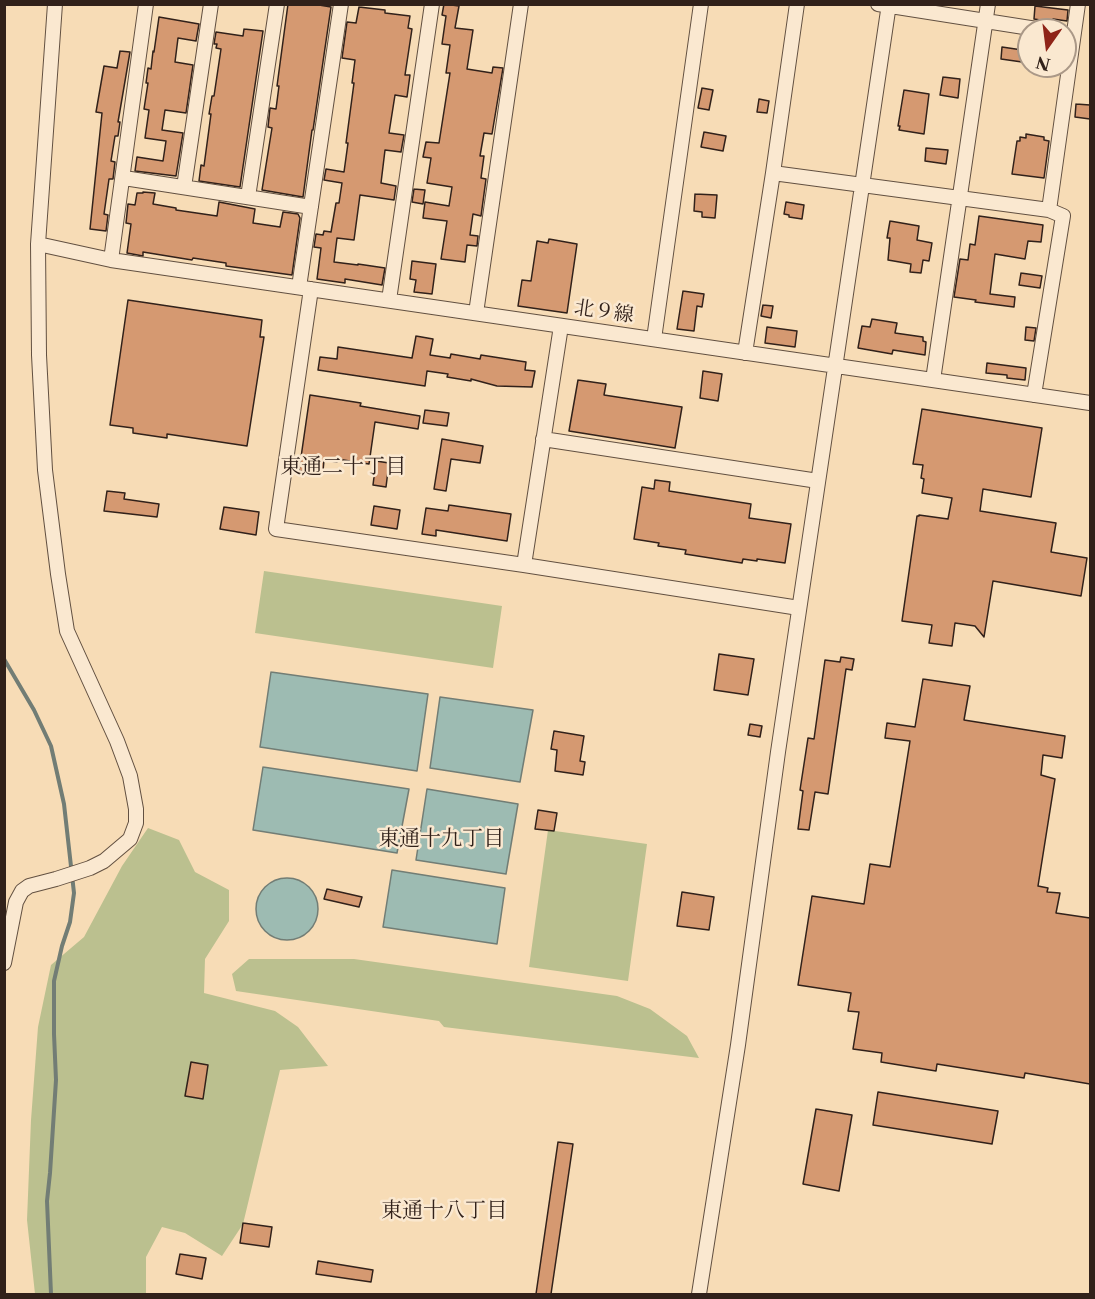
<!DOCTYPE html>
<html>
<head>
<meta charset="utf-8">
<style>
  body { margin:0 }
  #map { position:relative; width:1095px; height:1299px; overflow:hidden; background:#f7dcb6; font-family:"Libre Caslon Text",serif }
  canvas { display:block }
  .frame { position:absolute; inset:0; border:6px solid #31211a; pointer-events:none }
  .north { position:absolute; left:1017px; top:18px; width:60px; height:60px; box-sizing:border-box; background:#fae8d0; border:2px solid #aa9887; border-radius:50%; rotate:194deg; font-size:16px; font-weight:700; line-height:24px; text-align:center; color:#31211a }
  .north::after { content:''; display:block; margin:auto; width:21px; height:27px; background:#8f2418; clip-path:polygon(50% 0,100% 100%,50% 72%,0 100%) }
</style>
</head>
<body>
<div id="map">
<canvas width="1095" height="1299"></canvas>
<div class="frame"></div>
<div class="north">N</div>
</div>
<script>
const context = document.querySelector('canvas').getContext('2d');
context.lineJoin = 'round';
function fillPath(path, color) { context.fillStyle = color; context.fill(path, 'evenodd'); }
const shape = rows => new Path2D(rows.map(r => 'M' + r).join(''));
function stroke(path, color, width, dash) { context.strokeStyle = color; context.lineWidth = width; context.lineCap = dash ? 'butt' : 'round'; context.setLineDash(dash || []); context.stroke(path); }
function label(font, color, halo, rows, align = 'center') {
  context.font = font + ' "Libre Caslon Text","Noto Serif JP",serif'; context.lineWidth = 5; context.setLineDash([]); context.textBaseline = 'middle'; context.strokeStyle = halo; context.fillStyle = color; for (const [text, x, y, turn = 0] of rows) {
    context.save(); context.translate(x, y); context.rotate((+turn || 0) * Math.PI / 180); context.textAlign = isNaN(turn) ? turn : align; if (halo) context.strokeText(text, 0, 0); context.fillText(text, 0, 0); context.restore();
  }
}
fillPath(shape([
  [264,571,502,606,493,668,255,633],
  [148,828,179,840,195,872,229,890,229,921,205,959,204,993,275,1011,298,1027,328,1066,280,1070,243,1224,222,1256,185,1233,162,1227,146,1257,146,1294,35,1294,27,1220,31,1120,38,1027,51,965,84,937,122,866],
  [548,830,647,844,628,981,529,967],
  [249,959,354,959,617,996,650,1009,687,1036,699,1058,444,1027,439,1021,236,991,232,974]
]), '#bbc08f');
const water = shape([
  [271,672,428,694,417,771,260,747,271,672],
  [440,697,533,710,520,782,430,768,440,697],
  [263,767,409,789,397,853,253,830,263,767],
  [427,789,518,804,506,874,416,860,427,789],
  [392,870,505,888,497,944,383,927,392,870],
  '256 909a31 31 0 1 1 62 0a31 31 0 1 1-62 0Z'
]);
fillPath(water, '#9dbbb2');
stroke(water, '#727d75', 1.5);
stroke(shape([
  [4,659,34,710,51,746,64,804,74,893,70,922,62,946,54,981,54,1034,56,1080,50,1173,47,1201,51,1294]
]), '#727d75', 4);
const building = shape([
  [288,4,313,4,331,7,313,130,312,130,303,197,262,190,272,128,268,127,270,108,276,109,279,86,277,86,288,4],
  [444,4,459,6,455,28,473,30,467,69,492,73,493,67,503,68,492,134,484,133,480,156,484,156,481,178,486,179,481,216,473,214,470,235,478,236,477,246,467,245,465,262,441,259,447,221,423,218,425,202,449,206,452,187,427,183,431,158,423,157,426,142,439,143,450,73,446,73,450,45,442,44,446,16,442,15,444,4],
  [1035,6,1068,10,1067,21,1053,19,1053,22,1034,19,1035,6],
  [359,7,385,10,385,13,410,16,408,28,412,29,405,75,410,75,407,97,395,95,389,133,404,135,401,152,385,150,381,183,396,186,394,200,360,195,354,240,337,238,334,262,358,265,358,264,385,268,382,285,345,279,345,283,317,279,321,248,314,247,316,234,323,235,324,231,331,232,336,203,339,203,342,183,324,180,326,169,344,172,348,143,346,143,354,83,352,83,355,60,342,58,347,22,356,23,359,7],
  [159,17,199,24,196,41,178,38,175,62,193,65,186,113,165,110,162,130,183,133,176,176,135,171,137,157,163,161,166,141,145,138,149,110,144,109,148,83,146,83,148,68,151,69,153,51,154,52,159,17],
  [244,29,263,31,240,187,199,181,201,165,204,166,211,114,209,114,212,96,214,96,221,49,216,48,217,44,214,44,216,32,243,36,244,29],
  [1002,47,1029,51,1029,63,1001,59,1002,47],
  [120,51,130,52,118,122,120,122,118,136,115,136,111,161,115,162,113,179,109,179,104,214,108,215,106,231,90,229,102,113,96,112,104,66,117,68,120,51],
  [943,77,960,79,958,98,940,95,943,77],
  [702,88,713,90,709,110,698,108,702,88],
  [904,90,929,94,924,134,899,130,900,126,898,126,904,90],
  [759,99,769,101,767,113,757,112,759,99],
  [1076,104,1090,105,1090,119,1075,117,1076,104],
  [704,132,726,136,723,151,701,147,704,132],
  [1026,134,1044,137,1044,140,1049,141,1044,178,1012,174,1017,141,1020,141,1020,137,1026,138,1026,134],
  [926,148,948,150,946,164,925,161,926,148],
  [414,189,425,190,423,204,412,202,414,189],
  [143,192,155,193,153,204,176,208,176,210,217,216,219,202,255,209,253,223,280,227,283,212,298,214,300,218,292,275,226,266,226,263,193,258,192,260,143,252,143,256,127,253,131,224,126,223,128,204,135,205,137,193,143,193,143,192],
  [695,194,717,195,715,218,702,217,702,212,694,211,695,194],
  [786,202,804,205,802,219,789,217,789,215,784,214,786,202],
  [979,216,1043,225,1041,242,1028,241,1025,259,995,254,990,294,1015,297,1014,307,975,302,976,300,954,297,960,259,968,260,970,244,975,245,979,216],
  [890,221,919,226,917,240,932,243,929,261,923,260,921,273,910,272,911,264,888,260,890,238,887,238,890,221],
  [549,239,577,244,567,313,518,306,522,280,531,281,537,241,548,243,549,239],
  [412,261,436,264,432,294,414,292,416,280,410,279,412,261],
  [1021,273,1042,276,1040,288,1019,285,1021,273],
  [683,291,704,294,702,307,697,306,694,331,677,329,683,291],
  [128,300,262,320,260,337,264,337,247,446,167,434,167,438,133,433,133,428,110,425,128,300],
  [763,305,773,306,771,318,761,316,763,305],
  [872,319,897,323,895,333,923,337,923,341,926,342,925,355,893,350,892,354,858,348,862,326,870,327,872,319],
  [767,327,797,331,795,347,765,343,767,327],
  [1026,327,1036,328,1034,341,1025,340,1026,327],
  [416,336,433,339,430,355,450,358,451,354,480,359,481,355,526,362,525,370,535,371,532,387,497,386,471,379,471,381,447,377,448,374,427,371,425,386,318,370,320,357,337,359,338,347,412,358,416,336],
  [987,363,1026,368,1025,380,1007,378,1007,375,986,373,987,363],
  [703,371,722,374,718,401,700,398,703,371],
  [578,380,606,384,604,395,682,407,675,448,569,431,578,380],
  [310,395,361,403,360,406,420,416,418,429,375,422,369,464,337,459,337,462,324,460,323,471,312,470,311,473,299,471,310,395],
  [922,409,1042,428,1031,497,983,489,980,511,1056,523,1051,552,1087,558,1081,596,993,581,984,637,975,626,955,623,952,646,929,643,932,625,902,621,917,516,919,516,919,515,948,519,952,498,922,493,924,479,921,478,923,465,913,464,922,409],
  [425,410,449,413,447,426,423,423,425,410],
  [442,439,483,446,480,463,451,459,446,491,434,489,442,439],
  [376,461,389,463,386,487,373,485,376,461],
  [655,480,670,482,669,491,751,504,749,518,791,524,785,563,757,559,757,561,743,559,742,563,685,554,686,550,658,546,659,543,634,539,642,487,654,489,655,480],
  [107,491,125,493,124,499,159,504,157,517,104,511,107,491],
  [449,505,511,514,507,541,436,530,436,536,422,534,426,508,448,511,449,505],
  [374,506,400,510,397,529,371,525,374,506],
  [224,507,259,512,256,535,220,529,224,507],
  [719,654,754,659,748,695,714,690,719,654],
  [841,657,854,659,852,670,846,669,828,794,815,792,809,830,798,829,803,791,800,790,808,738,814,739,825,660,840,662,841,657],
  [923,679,970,686,964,720,1065,736,1062,758,1043,755,1041,775,1055,779,1038,886,1048,888,1047,892,1060,893,1056,913,1090,918,1090,1084,1025,1073,1024,1078,937,1064,936,1071,881,1062,882,1053,853,1049,859,1012,848,1011,851,993,798,985,812,896,864,904,870,864,890,867,910,741,885,738,887,723,915,727,923,679],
  [750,724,762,726,760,737,748,735,750,724],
  [554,731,584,736,580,761,585,762,583,775,555,771,557,750,551,749,554,731],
  [538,810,557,813,554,831,535,829,538,810],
  [327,889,362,897,359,907,324,899,327,889],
  [682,892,714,897,709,930,677,926,682,892],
  [191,1062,208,1065,203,1099,185,1096,191,1062],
  [878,1092,998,1111,992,1144,873,1125,878,1092],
  [816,1109,852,1115,839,1191,803,1184,816,1109],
  [558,1142,573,1144,551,1294,536,1294,558,1142],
  [243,1223,272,1227,269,1247,240,1243,243,1223],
  [180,1254,206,1258,202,1279,176,1274,180,1254],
  [318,1261,373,1270,371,1282,316,1274,318,1261]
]);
fillPath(building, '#d59971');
stroke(building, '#31211a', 1.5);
const minor = shape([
  [878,4,1043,30],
  [773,173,1049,210,1063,216,1034,395],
  [124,178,311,207],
  [184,187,211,4],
  [248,197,277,4],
  [1049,210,1078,4],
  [38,244,111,260,1090,403],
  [111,260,146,4],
  [299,287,341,4],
  [311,289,276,529,524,565,799,608],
  [389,300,432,4],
  [476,313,521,4],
  [654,339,701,4],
  [745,353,773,173,797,4],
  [933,380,988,4],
  [543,439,818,481],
  [524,565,561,326],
  [4,963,16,902,22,891,29,886,56,879,90,868,104,861,130,839,136,823,136,809,130,776,117,741,67,631,58,574,45,470,39,355,38,244,55,4],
  [699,1294,738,1045,778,752,889,4]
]);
stroke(minor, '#625041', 16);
stroke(minor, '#fae8d0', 14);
label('20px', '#31211a', '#fae8d0', [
  ["北９線",604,312,8]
]);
label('21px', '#31211a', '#fae8d0', [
  ["東通二十丁目",343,467],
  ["東通十九丁目",441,839],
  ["東通十八丁目",444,1211]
]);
</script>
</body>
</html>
